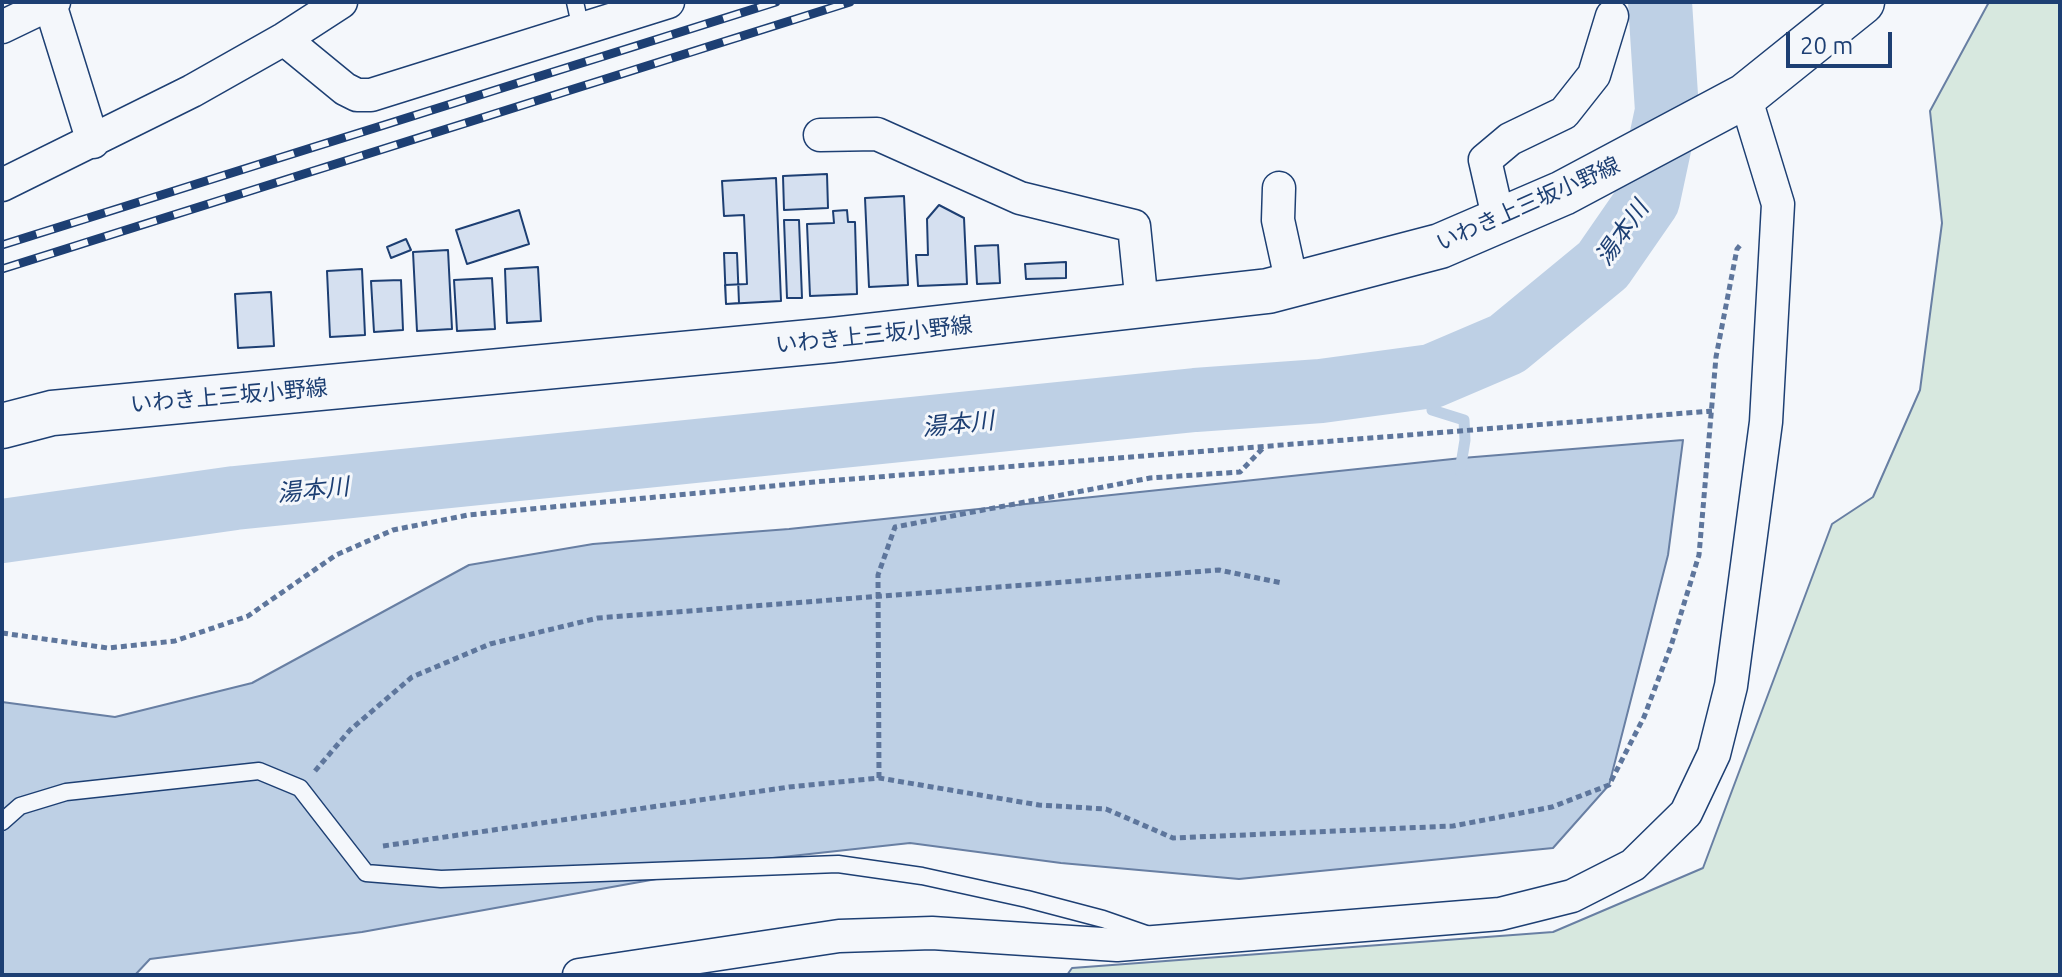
<!DOCTYPE html>
<html>
<head>
<meta charset="utf-8">
<style>
  body { margin:0 }
  #map { position:relative; width:2062px; height:977px; overflow:hidden; background:#f4f7fb; font-family:Ubuntu,sans-serif }
  canvas { display:block }
  .frame { position:absolute; inset:0; border:4px solid #1d3f73; pointer-events:none }
  .scale { position:absolute; left:1786px; top:32px; width:106px; height:36px; box-sizing:border-box; border:4px solid #1d3f73; border-top:0; padding-left:10px; font-size:24px; line-height:28px; white-space:nowrap; color:#1d3f73; -webkit-text-stroke:6px #f4f7fb; paint-order:stroke }
</style>
</head>
<body>
<div id="map">
<canvas width="2062" height="977"></canvas>
<div class="frame"></div>
<div class="scale">20 m</div>
</div>
<script>
const context = document.querySelector('canvas').getContext('2d');
context.lineJoin = 'round';
function fillPath(path, color) { context.fillStyle = color; context.fill(path, 'evenodd'); }
const shape = rows => new Path2D(rows.map(r => 'M' + r).join(''));
function stroke(path, color, width, dash) { context.strokeStyle = color; context.lineWidth = width; context.lineCap = dash ? 'butt' : 'round'; context.setLineDash(dash || []); context.stroke(path); }
function label(font, color, halo, rows, align = 'center') {
  context.font = font + ' Ubuntu,"Noto Sans JP",sans-serif'; context.lineWidth = 6; context.setLineDash([]); context.textBaseline = 'middle'; context.strokeStyle = halo; context.fillStyle = color; for (const [text, x, y, turn = 0] of rows) {
    context.save(); context.translate(x, y); context.rotate((+turn || 0) * Math.PI / 180); context.textAlign = isNaN(turn) ? turn : align; if (halo) context.strokeText(text, 0, 0); context.fillText(text, 0, 0); context.restore();
  }
}
const green = shape([
  [1989,2,2060,2,2060,975,1067,975,1072,968,1553,932,1703,868,1832,524,1873,497,1920,390,1942,223,1930,111,1989,2]
]);
fillPath(green, '#d7e8df');
stroke(green, '#687fa3', 2);
const water = shape([
  [1683,440,1668,555,1609,785,1553,848,1239,879,1061,863,910,843,773,858,362,932,150,959,135,975,2,975,2,702,115,717,252,683,469,565,593,544,789,529,1462,458,1683,440]
]);
fillPath(water, '#bed0e5');
stroke(water, '#687fa3', 2);
stroke(shape([
  [1432,376,1432,410,1464,420,1465,440,1460,471]
]), '#bed0e5', 11);
stroke(shape([
  [2,531,235,498,1195,400,1321,391,1432,376,1507,344,1603,265,1648,200,1667,111,1660,2]
]), '#bed0e5', 64);
const building = shape([
  [827,174,828,208,784,210,783,176,827,174],
  [776,178,781,301,726,304,725,285,747,284,744,215,724,216,722,181,776,178],
  [904,196,908,285,869,287,865,198,904,196],
  [939,205,964,218,967,284,918,286,916,255,928,255,927,219,939,205],
  [519,210,529,244,467,264,456,230,519,210],
  [847,210,848,222,855,222,857,294,810,296,807,224,834,223,833,211,847,210],
  [784,220,799,220,802,298,787,298,784,220],
  [406,239,411,250,391,258,387,247,406,239],
  [998,245,1000,283,977,284,975,246,998,245],
  [448,250,452,329,417,331,413,252,448,250],
  [724,253,737,253,739,303,726,304,724,253],
  [1066,262,1066,278,1026,279,1025,264,1066,262],
  [538,267,541,321,507,323,505,269,538,267],
  [362,269,365,335,330,337,327,271,362,269],
  [492,278,495,329,457,331,454,280,492,278],
  [401,280,403,330,374,332,371,281,401,280],
  [271,292,274,346,238,348,235,294,271,292]
]);
fillPath(building, '#d5e0f0');
stroke(building, '#1d3f73', 2);
const lane = shape([
  [575,2,581,29],
  [2,822,20,806,66,792,259,771,300,788,366,873,441,879,838,864,922,876,1027,899,1103,919,1149,935]
]);
const street = shape([
  [50,4,93,142],
  [2,27,54,2],
  [284,39,345,89,357,95,371,95,668,2],
  [820,135,877,134,1020,198,1134,226,1142,305],
  [2,185,192,91,284,39,341,2],
  [1279,188,1278,220,1292,284],
  [1499,221,1485,160,1510,139,1564,113,1594,75,1612,16],
  [579,975,839,936,932,933,1117,945,1500,914,1572,896,1633,865,1686,813,1714,754,1731,686,1766,422,1778,204,1745,96]
]);
const primary = shape([
  [2,426,52,413,832,340,1268,291,1440,246,1563,193,1745,96,1862,2]
]);
stroke(lane, '#1d3f73', 19);
stroke(street, '#1d3f73', 35);
stroke(primary, '#1d3f73', 47);
stroke(shape([
  [2,633,108,648,175,641,248,616,336,555,393,530,468,515,814,482,1712,411],
  [315,771,350,730,412,677,490,644,598,618,1219,570,1282,583],
  [879,778,878,575,895,527,1150,478,1240,472,1264,447],
  [383,846,789,787,879,778,1039,805,1106,809,1173,838,1453,826,1552,807,1609,785,1644,717,1671,646,1699,555,1716,357,1737,249,1742,243]
]), '#5e769c', 5, [6, 4]);
stroke(lane, '#f4f7fb', 16);
stroke(street, '#f4f7fb', 32);
stroke(primary, '#f4f7fb', 44);
const rail = shape([
  [2,245,776,2],
  [2,269,850,2]
]);
stroke(rail, '#1d3f73', 9);
stroke(rail, '#f4f7fb', 6, [18]);
label('22px', '#1d3f73', '#f4f7fb', [
  ["いわき上三坂小野線",1528,204,-24],
  ["いわき上三坂小野線",874,335,-6],
  ["いわき上三坂小野線",229,396,-5]
]);
label('italic 24px', '#1d3f73', '#f4f7fb', [
  ["湯本川",1622,233,-55],
  ["湯本川",958,424,-6],
  ["湯本川",313,490,-6]
]);
</script>
</body>
</html>
